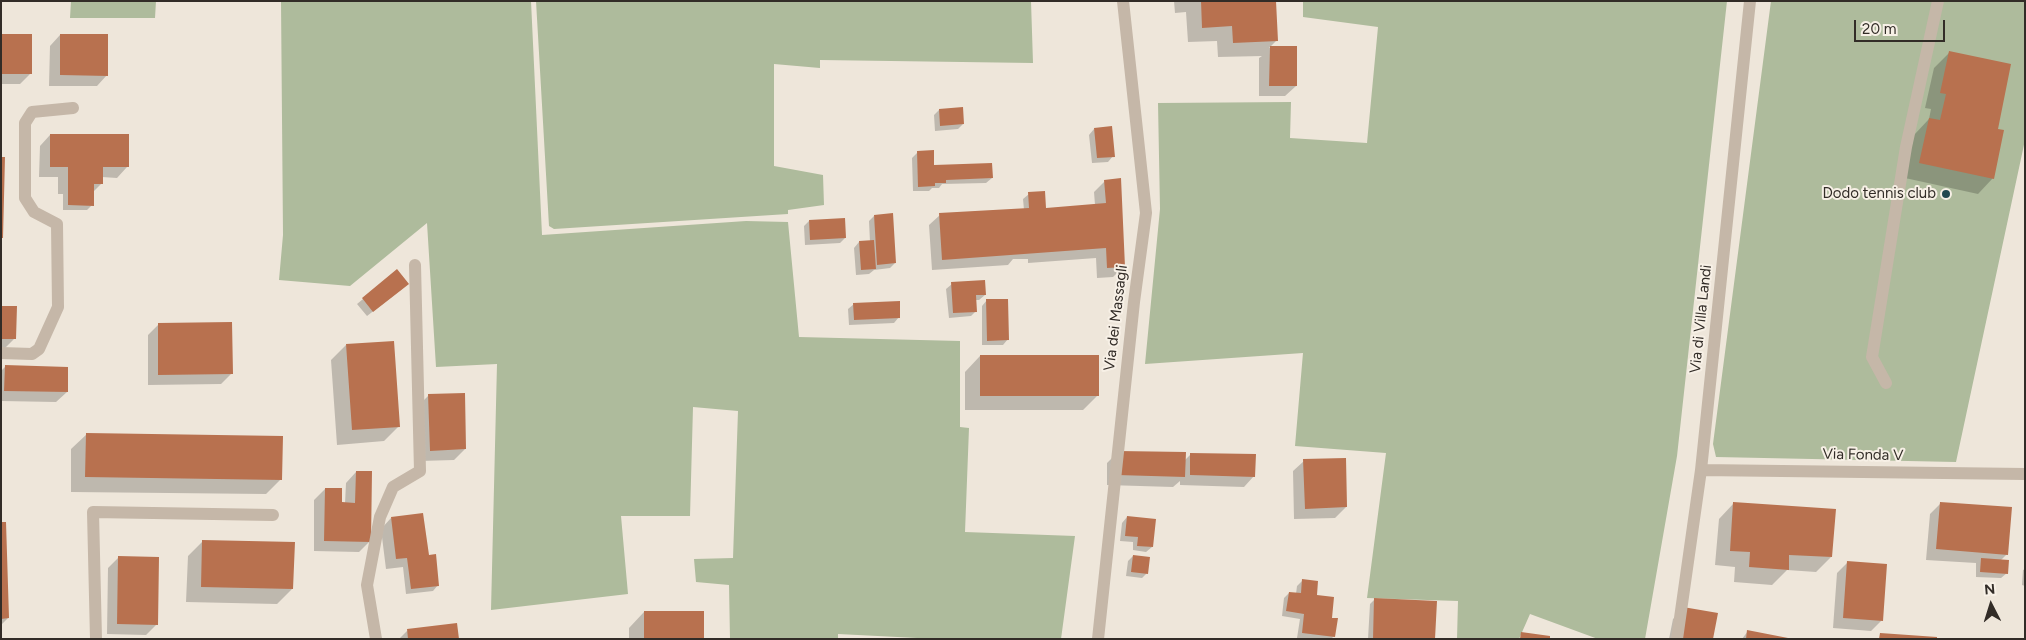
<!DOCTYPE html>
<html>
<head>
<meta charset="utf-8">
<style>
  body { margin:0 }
  #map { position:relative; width:2026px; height:640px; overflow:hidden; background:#eee6da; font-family:Figtree,sans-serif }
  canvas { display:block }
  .frame { position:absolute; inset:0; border:2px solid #322c27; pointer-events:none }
  .north { position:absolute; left:1966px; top:580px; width:50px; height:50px; -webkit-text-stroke:4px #f7f0e6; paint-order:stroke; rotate:355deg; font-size:14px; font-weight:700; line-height:20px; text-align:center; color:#322c27 }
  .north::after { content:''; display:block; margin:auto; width:18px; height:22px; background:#322c27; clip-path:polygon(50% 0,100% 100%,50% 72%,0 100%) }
  .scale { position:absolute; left:1854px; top:20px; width:91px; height:22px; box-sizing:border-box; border:2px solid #322c27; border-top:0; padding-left:6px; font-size:15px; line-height:18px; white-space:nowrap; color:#322c27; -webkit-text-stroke:4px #f7f0e6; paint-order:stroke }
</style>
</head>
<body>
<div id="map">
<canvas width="2026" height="640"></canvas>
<div class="frame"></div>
<div class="north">N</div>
<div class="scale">20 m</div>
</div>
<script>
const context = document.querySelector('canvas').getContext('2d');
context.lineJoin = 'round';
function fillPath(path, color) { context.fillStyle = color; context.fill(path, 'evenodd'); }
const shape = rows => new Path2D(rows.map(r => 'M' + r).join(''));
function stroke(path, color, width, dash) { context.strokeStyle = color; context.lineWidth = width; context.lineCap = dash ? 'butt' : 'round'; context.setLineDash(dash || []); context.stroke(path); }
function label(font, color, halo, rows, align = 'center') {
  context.font = font + ' Figtree,sans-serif'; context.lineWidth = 4; context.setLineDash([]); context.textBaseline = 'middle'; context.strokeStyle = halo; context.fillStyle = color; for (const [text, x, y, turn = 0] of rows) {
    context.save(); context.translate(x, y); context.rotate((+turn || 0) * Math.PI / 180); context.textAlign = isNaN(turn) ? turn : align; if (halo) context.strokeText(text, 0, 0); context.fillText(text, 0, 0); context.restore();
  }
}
fillPath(shape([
  [71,1,156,1,155,18,70,18],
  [281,1,531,1,542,235,746,221,788,222,799,337,960,341,960,427,969,428,965,532,1075,536,1061,639,937,639,838,634,838,639,730,639,729,585,696,582,694,559,733,558,738,411,693,407,690,516,621,516,628,594,491,610,497,364,436,367,427,223,350,286,279,280,283,235],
  [536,1,1031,1,1033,63,820,60,820,68,774,64,774,166,823,175,824,205,788,210,788,214,554,229,549,226],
  [1303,1,1727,1,1677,456,1645,639,1598,639,1530,614,1519,639,1457,639,1458,601,1367,598,1386,453,1295,446,1303,353,1145,364,1160,209,1158,103,1291,102,1290,138,1367,143,1378,27,1303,17],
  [1771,1,2025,1,2025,140,1956,462,1716,457,1713,444]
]), '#aebb9c');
fillPath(shape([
  [1174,1,1275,1,1276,41,1269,48,1296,48,1296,86,1285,96,1259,96,1259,58,1262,56,1218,57,1217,41,1188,42,1186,12,1175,13],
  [1,35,30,74,20,84,1,84],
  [60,35,107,75,97,86,49,86,50,46],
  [1949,53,1996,130,1993,178,1978,194,1905,178,1914,135,1929,119,1931,109,1925,108,1934,68],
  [939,110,963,124,958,129,935,131,934,115],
  [1094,129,1113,156,1108,162,1092,163,1089,135],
  [50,135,127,167,117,178,102,177,102,183,92,193,92,205,87,210,63,210,63,194,58,194,58,177,39,177,40,146],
  [917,153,933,166,992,178,986,183,942,184,939,188,932,188,929,191,913,191,912,158],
  [1120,180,1124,266,1113,277,1097,278,1096,258,1028,263,1028,259,1013,259,1008,265,932,270,929,225,940,215,1024,210,1023,199,1029,194,1045,209,1095,205,1094,192,1105,181],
  [874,216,895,263,890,268,874,270,869,274,856,275,854,248,859,242,870,242,869,221],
  [809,221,845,238,840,243,805,245,804,226],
  [397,271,402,289,367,316,357,304],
  [952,284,985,295,979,300,975,300,976,311,971,316,949,318,946,289],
  [987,300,1008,339,1003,345,982,345,982,306],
  [854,304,899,317,894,323,849,325,848,309],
  [1,307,14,339,1,352],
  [159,324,231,374,221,384,148,385,148,335],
  [346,345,399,426,384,441,337,445,331,360],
  [980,356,1098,395,1083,410,965,410,965,372],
  [5,367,67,392,56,402,1,401,1,371],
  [429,395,465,449,454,460,420,461,418,406],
  [87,434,281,479,266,494,71,492,71,449],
  [1118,452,1184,461,1191,454,1254,476,1244,487,1180,485,1180,481,1173,487,1107,485,1107,463],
  [1304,461,1346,507,1335,518,1294,519,1293,471],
  [356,472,370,541,359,552,314,551,314,500,325,489,340,504,345,504,346,483],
  [1734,503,1831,557,1816,572,1787,570,1772,585,1734,582,1735,567,1715,565,1719,519],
  [1940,504,2007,554,2001,560,2007,573,2001,578,1976,577,1976,563,1926,560,1930,514],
  [1127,517,1152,547,1146,552,1133,550,1133,542,1120,541,1122,523],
  [391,518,428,556,438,585,433,591,406,594,403,567,386,569,381,529],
  [1,523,8,618,1,625],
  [203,541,292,589,277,604,186,602,188,556],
  [1133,556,1147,573,1142,578,1126,576,1128,561],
  [119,557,156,625,146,635,107,634,108,568],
  [1847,563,1882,620,1871,631,1833,628,1837,573],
  [2025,569,2025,586,2022,585,2023,570],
  [1303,580,1330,619,1334,636,1331,639,1297,638,1300,619,1282,616,1284,598,1289,593,1296,594,1297,586],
  [1375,599,1434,639,1368,639,1370,604],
  [1684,608,1712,639,1669,639,1673,619],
  [644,612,703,639,629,639,629,628],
  [407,631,458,639,399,639],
  [1748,631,1786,639,1742,639]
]), '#0003');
fillPath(shape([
  [1201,1,1276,1,1278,41,1233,43,1232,26,1202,28],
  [1,34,32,34,32,74,1,74],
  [60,34,108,34,108,76,60,75],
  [1270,46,1297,46,1297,86,1269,86],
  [1949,51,2011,64,1998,129,2004,130,1994,179,1919,163,1929,118,1940,120,1946,94,1940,93],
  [963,107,964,124,940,126,939,109],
  [1112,126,1115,157,1097,158,1094,128],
  [50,134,129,134,129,167,103,167,103,184,94,184,94,206,68,205,68,167,50,167],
  [934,150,934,165,992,163,993,178,946,180,946,183,935,183,935,186,918,187,917,151],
  [1,157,5,157,3,238,1,238],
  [1121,178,1125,267,1107,268,1106,248,942,260,939,213,1029,208,1028,192,1045,191,1046,208,1106,203,1104,180],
  [893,213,896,263,877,265,874,215],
  [845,218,846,238,810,240,809,220],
  [874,240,876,269,861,270,859,241],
  [397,269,409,284,373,312,362,298],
  [985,280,986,295,976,295,977,312,953,313,951,282],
  [986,299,1008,299,1009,340,987,341],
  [900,301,900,318,854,320,853,303],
  [1,306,17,306,16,339,1,339],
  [232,322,233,374,158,375,158,323],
  [394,341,400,427,352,430,346,344],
  [980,355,1099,355,1099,396,980,396],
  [5,365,68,367,68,392,4,391],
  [465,393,466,449,430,451,428,394],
  [86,433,283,436,282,480,85,477],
  [1118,451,1186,452,1185,477,1117,475],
  [1190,453,1256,454,1255,477,1190,475],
  [1346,458,1347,507,1305,509,1303,459],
  [356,471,372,471,371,542,324,541,325,488,342,488,342,502,355,503],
  [1733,502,1836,509,1832,557,1789,555,1789,570,1749,567,1750,552,1730,551],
  [1940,502,2012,507,2008,555,1936,549],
  [423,513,429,555,436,554,439,586,411,589,407,558,396,559,391,517],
  [1127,516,1156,519,1153,547,1137,546,1138,537,1125,536],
  [1,522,6,522,9,618,1,619],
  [202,540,295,542,293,589,201,587],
  [1133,555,1150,557,1148,574,1131,572],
  [118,556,159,557,158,625,117,624],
  [1981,558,2009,560,2008,574,1980,572],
  [1847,561,1887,564,1883,621,1843,618],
  [1302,579,1318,581,1317,595,1334,597,1332,618,1338,618,1335,637,1302,633,1304,614,1286,611,1289,592,1301,593],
  [1374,598,1437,601,1435,639,1373,639],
  [1683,607,1718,613,1713,639,1677,639],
  [644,611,704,611,704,639,644,639],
  [457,623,459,639,408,639,407,629],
  [1747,630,1788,638,1788,639,1746,639],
  [1521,632,1550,636,1550,639,1520,639],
  [1880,633,1937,637,1937,639,1879,639]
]), '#b8714f');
stroke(shape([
  [1886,383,1872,357,1906,147,1938,1],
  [96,639,93,512,273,515]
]), '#c5b7a8', 12);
stroke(shape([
  [1,353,32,354,39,349,58,307,57,224,34,212,25,198,25,123,32,112,73,108],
  [1701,470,2025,474],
  [376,639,367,585,380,517,393,487,420,471,415,265],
  [1098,639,1134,302,1146,213,1123,1],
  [1677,639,1701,470,1750,1]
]), '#c5b7a8', 12);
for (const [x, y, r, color] of [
  [1946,194,5,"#22484f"]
]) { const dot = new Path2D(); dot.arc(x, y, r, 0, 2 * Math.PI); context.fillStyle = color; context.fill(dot); stroke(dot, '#f7f0e6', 2); }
label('15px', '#322c27', '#f7f0e6', [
  ["Dodo tennis club",1936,194]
], 'right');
label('15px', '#322c27', '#f7f0e6', [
  ["Via dei Massagli",1116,318,-83],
  ["Via di Villa Landi",1701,319,-84],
  ["Via Fonda V",1863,455,1]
]);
</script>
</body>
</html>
